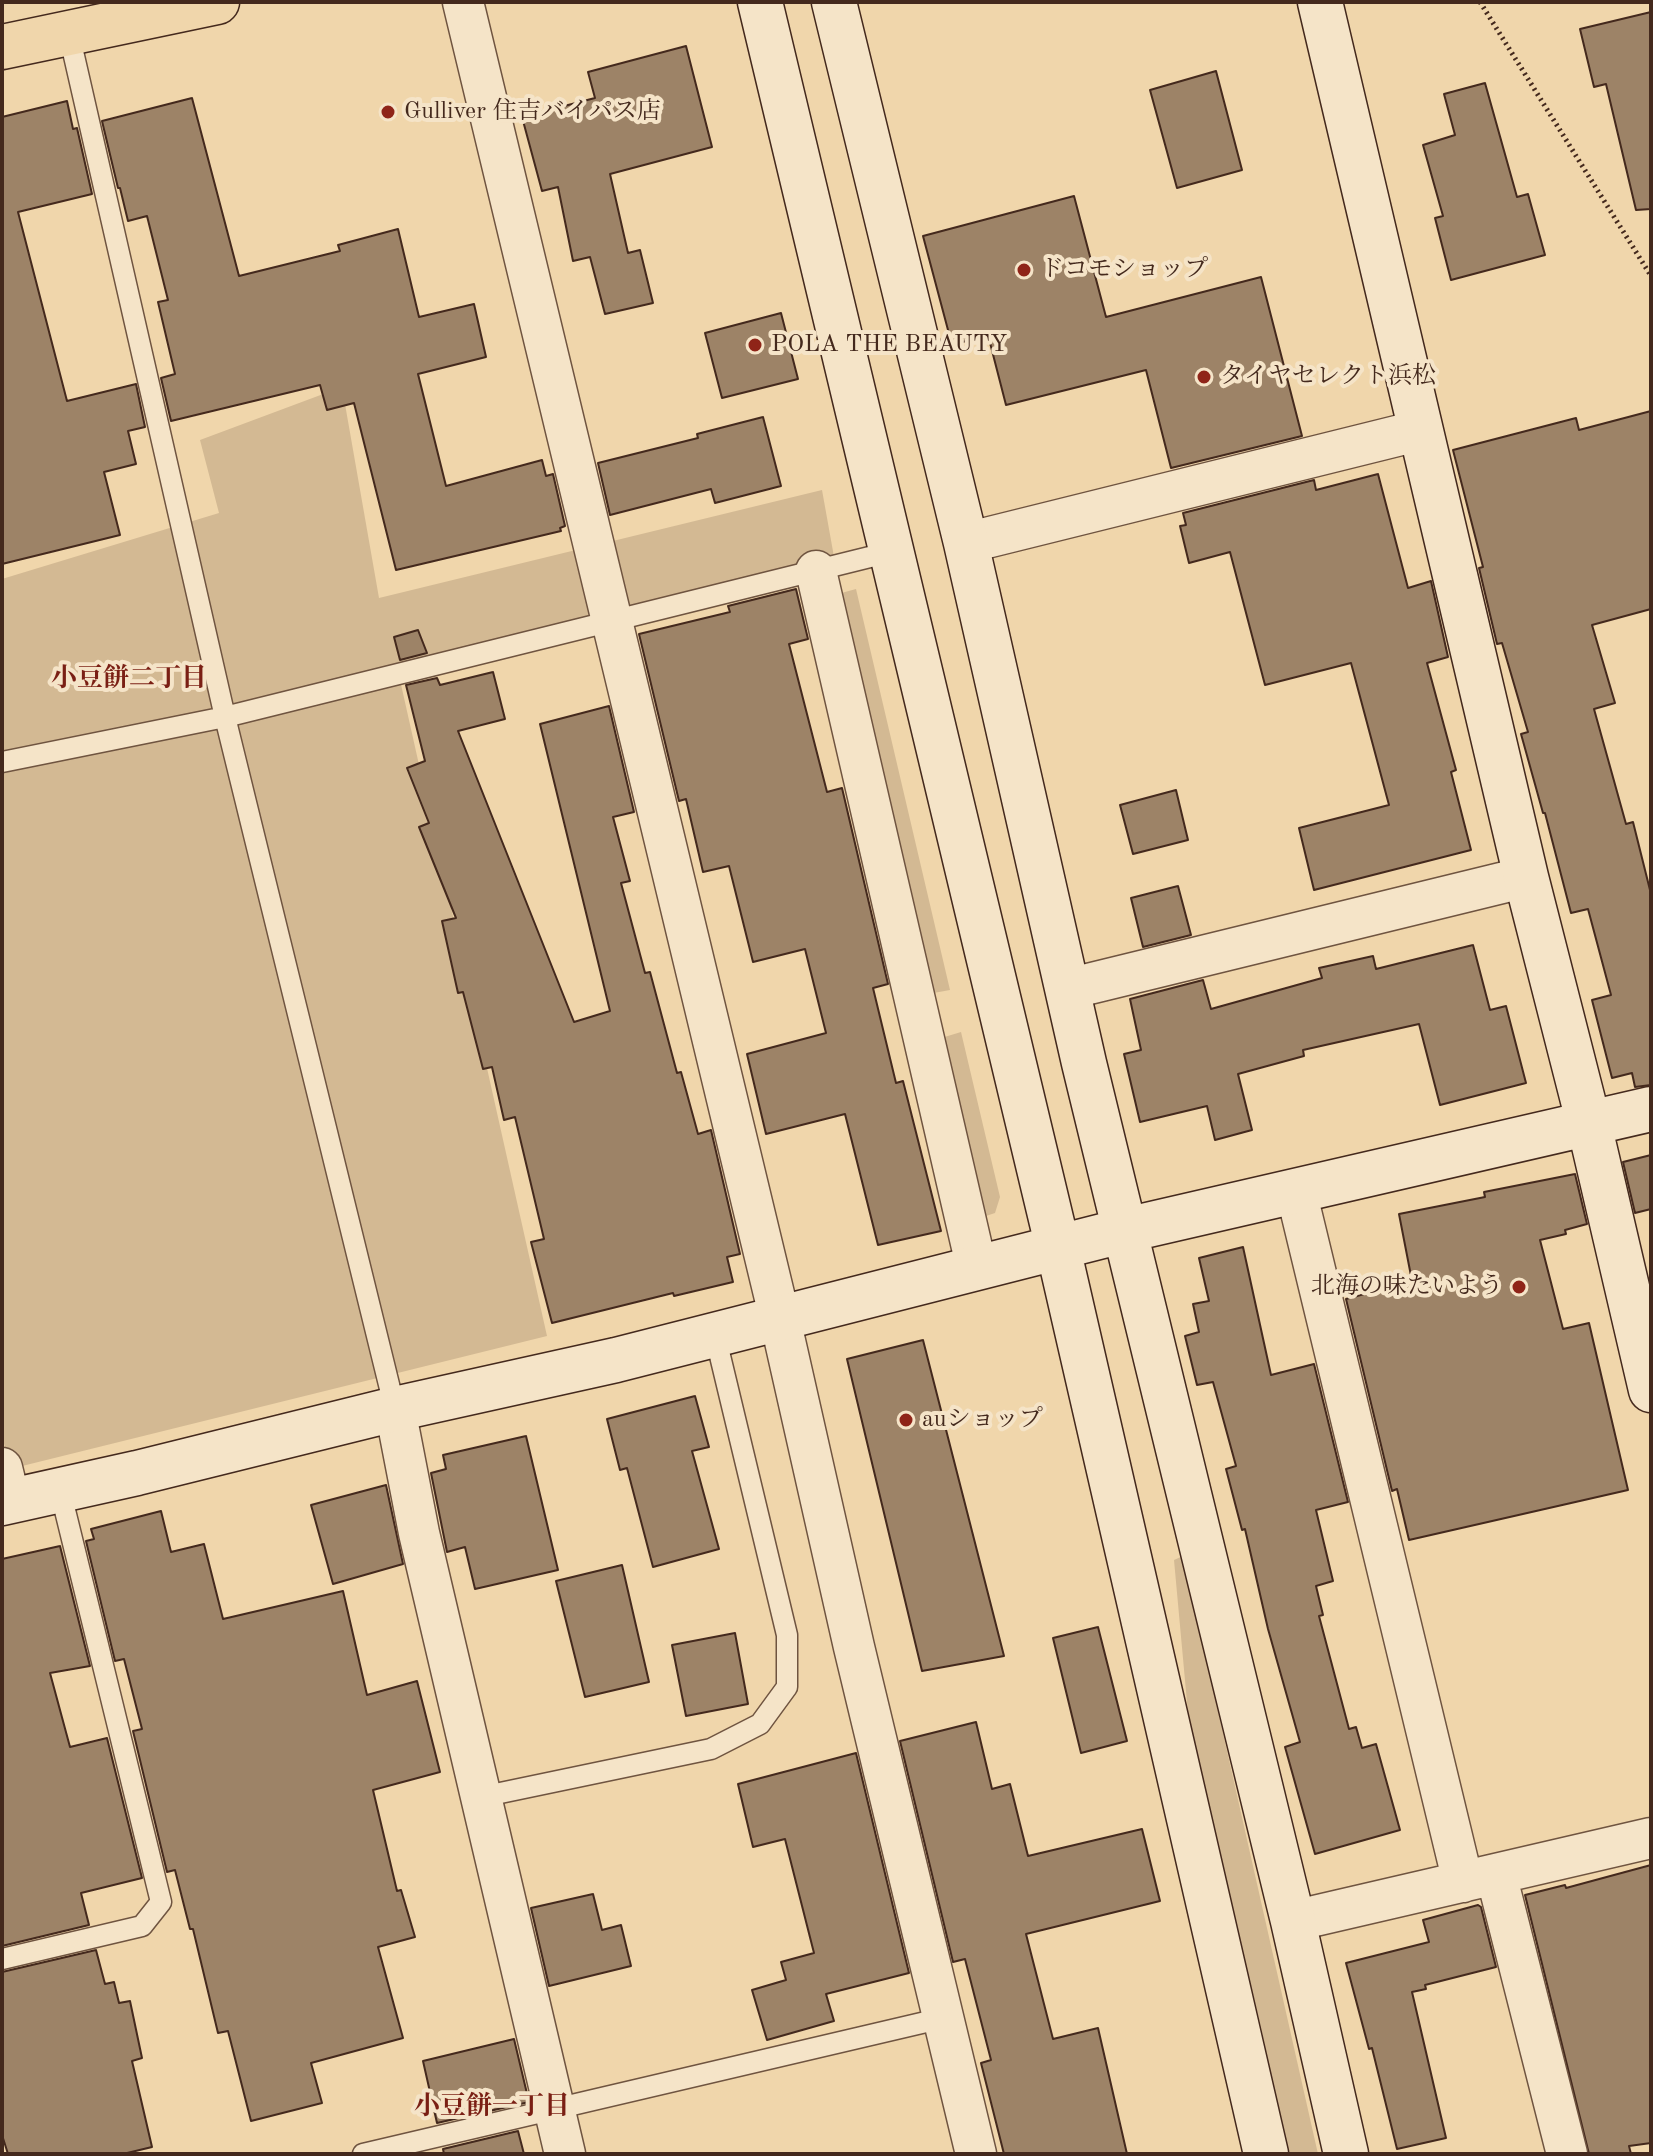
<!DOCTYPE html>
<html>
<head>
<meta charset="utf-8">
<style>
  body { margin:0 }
  #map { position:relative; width:1653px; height:2156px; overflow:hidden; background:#f0d6ab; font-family:"Old Standard TT",serif }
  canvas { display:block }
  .frame { position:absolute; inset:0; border:4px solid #44291d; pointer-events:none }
</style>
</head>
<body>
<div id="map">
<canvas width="1653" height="2156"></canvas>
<div class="frame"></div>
</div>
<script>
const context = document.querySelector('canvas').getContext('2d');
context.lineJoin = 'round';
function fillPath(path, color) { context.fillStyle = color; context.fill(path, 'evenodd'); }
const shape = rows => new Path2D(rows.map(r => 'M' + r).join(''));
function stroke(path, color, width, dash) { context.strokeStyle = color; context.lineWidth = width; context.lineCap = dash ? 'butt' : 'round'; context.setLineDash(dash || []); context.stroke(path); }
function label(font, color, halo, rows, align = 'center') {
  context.font = font + ' "Old Standard TT","Noto Serif JP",serif'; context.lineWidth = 8; context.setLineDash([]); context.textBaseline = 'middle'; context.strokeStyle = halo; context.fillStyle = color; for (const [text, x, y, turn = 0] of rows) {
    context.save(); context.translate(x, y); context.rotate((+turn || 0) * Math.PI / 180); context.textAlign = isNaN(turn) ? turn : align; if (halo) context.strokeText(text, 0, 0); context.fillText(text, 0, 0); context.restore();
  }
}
fillPath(shape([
  [342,387,379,598,822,490,836,568,398,671,547,1336,10,1469,2,1435,2,579,219,513,200,440],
  [856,589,950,990,928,994,834,595],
  [961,1032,1000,1197,995,1213,983,1217,938,1039],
  [1183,1556,1318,2154,1287,2154,1261,2027,1190,1735,1174,1560]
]), '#d3b993');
const building = shape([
  [1651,12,1651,209,1636,210,1606,84,1594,87,1580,29,1651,12],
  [686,46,712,147,610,174,628,253,640,250,653,303,605,314,590,257,573,261,558,187,542,191,522,117,595,98,588,72,686,46],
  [1216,71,1242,170,1177,188,1150,90,1216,71],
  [1485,83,1517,197,1528,194,1545,255,1451,280,1435,218,1443,216,1423,145,1455,135,1444,94,1485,83],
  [192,98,239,276,340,251,338,245,398,229,419,317,474,304,486,357,418,374,446,486,542,460,546,476,553,474,565,526,560,528,561,531,396,570,354,403,327,410,320,385,171,421,161,378,175,374,158,302,168,300,147,216,128,221,120,188,118,188,102,121,192,98],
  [67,101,73,129,77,128,92,194,18,212,67,401,136,384,145,427,128,431,136,464,104,472,120,535,2,564,2,117,67,101],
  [1074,196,1106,317,1261,277,1302,436,1171,468,1146,370,1006,405,988,335,952,345,923,236,1074,196],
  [781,313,798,379,722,398,705,333,781,313],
  [1651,411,1651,609,1592,625,1615,703,1594,709,1626,824,1633,822,1651,894,1651,1085,1635,1087,1632,1073,1612,1078,1592,1000,1611,995,1588,909,1571,913,1545,813,1543,813,1521,734,1528,732,1502,643,1497,644,1479,568,1483,567,1453,450,1576,418,1579,430,1651,411],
  [763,417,781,486,715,503,711,489,610,515,598,463,698,438,697,434,763,417],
  [1378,474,1408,588,1431,581,1448,657,1427,663,1456,770,1451,772,1471,850,1314,890,1299,828,1389,805,1351,663,1265,685,1230,552,1189,563,1180,526,1186,525,1183,513,1314,480,1316,490,1378,474],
  [796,589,808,639,789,644,827,792,842,788,888,984,873,988,896,1083,903,1081,941,1231,878,1245,845,1114,766,1134,747,1054,826,1033,805,949,753,962,729,866,703,872,686,799,679,801,639,634,730,612,728,606,796,589],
  [418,630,427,653,400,660,394,637,418,630],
  [493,672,505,719,458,731,574,1022,610,1011,540,724,609,706,634,812,613,817,630,881,621,883,645,973,650,972,677,1073,681,1072,698,1134,711,1130,740,1254,727,1257,733,1282,674,1296,673,1293,552,1323,531,1242,544,1239,515,1117,504,1120,492,1067,483,1069,463,992,458,993,442,921,456,918,419,827,429,823,407,768,425,761,406,685,437,678,440,685,493,672],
  [1176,790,1188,840,1133,854,1120,805,1176,790],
  [1178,886,1191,935,1143,947,1131,898,1178,886],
  [1473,945,1490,1010,1506,1006,1526,1083,1440,1105,1419,1024,1303,1050,1304,1056,1238,1074,1252,1130,1215,1140,1207,1106,1140,1122,1124,1054,1141,1050,1130,999,1203,980,1211,1009,1322,978,1319,968,1373,956,1376,969,1473,945],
  [1651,1155,1651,1209,1635,1213,1623,1162,1651,1155],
  [1575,1174,1587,1224,1565,1230,1566,1234,1540,1240,1563,1329,1589,1323,1628,1490,1409,1540,1397,1489,1392,1491,1346,1299,1412,1281,1399,1214,1485,1197,1484,1192,1575,1174],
  [1243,1247,1271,1375,1314,1364,1348,1502,1316,1510,1333,1581,1316,1586,1323,1615,1319,1616,1349,1729,1356,1727,1362,1748,1376,1744,1400,1830,1315,1854,1285,1747,1300,1742,1268,1629,1245,1529,1242,1530,1226,1469,1236,1466,1213,1382,1197,1385,1185,1336,1199,1332,1193,1304,1209,1301,1199,1258,1243,1247],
  [923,1340,1004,1656,922,1671,847,1359,923,1340],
  [695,1396,709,1447,692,1451,719,1549,653,1567,627,1468,620,1470,607,1419,695,1396],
  [526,1436,558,1570,475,1589,465,1547,447,1552,431,1473,446,1469,443,1455,526,1436],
  [386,1485,403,1564,333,1584,311,1505,386,1485],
  [161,1511,171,1552,204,1544,223,1619,343,1591,367,1695,417,1681,440,1772,373,1790,397,1891,401,1890,415,1937,378,1947,403,2038,311,2063,322,2103,251,2121,228,2031,218,2033,193,1929,190,1929,175,1870,167,1872,133,1731,142,1729,124,1659,115,1661,86,1541,94,1539,91,1529,161,1511],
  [60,1546,90,1666,50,1673,70,1747,107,1738,142,1878,81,1893,89,1925,2,1946,2,1559,60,1546],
  [622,1565,649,1682,585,1697,556,1581,622,1565],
  [1098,1627,1127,1741,1081,1753,1053,1638,1098,1627],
  [735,1633,748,1704,686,1716,672,1645,735,1633],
  [976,1722,992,1789,1010,1784,1028,1856,1142,1829,1160,1901,1026,1934,1053,2039,1098,2028,1127,2154,1004,2154,981,2063,991,2060,965,1959,953,1962,900,1741,976,1722],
  [856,1753,909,1973,826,1994,834,2021,767,2040,752,1990,786,1980,781,1962,814,1953,785,1839,753,1847,738,1784,856,1753],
  [1651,1865,1651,2143,1629,2146,1631,2154,1589,2154,1525,1895,1565,1885,1566,1888,1651,1865],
  [593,1894,602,1930,621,1925,631,1966,549,1986,531,1908,593,1894],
  [1478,1905,1481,1907,1496,1967,1425,1985,1426,1989,1412,1992,1446,2138,1397,2149,1372,2048,1369,2049,1346,1963,1429,1942,1423,1920,1478,1905],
  [96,1950,105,1984,114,1982,119,2003,130,2001,142,2058,132,2061,152,2147,123,2154,8,2154,2,2135,2,1972,96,1950],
  [514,2039,529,2102,437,2123,423,2061,514,2039],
  [518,2131,524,2154,444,2154,443,2149,518,2131]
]);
fillPath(building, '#9d8367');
stroke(building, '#44291d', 2);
const lane = shape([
  [69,34,225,717,395,1409],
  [2,762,225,717,890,552],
  [481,1797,711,1749,760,1724,787,1687,787,1635,715,1335],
  [2,1959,142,1926,161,1902,60,1490],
  [363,2154,943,2018]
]);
const street = shape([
  [463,2,780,1319,854,1647,976,2154],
  [966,543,1421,430],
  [816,571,977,1269],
  [1068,989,1526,877],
  [1296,1191,1463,1882],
  [395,1409,419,1533,565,2154],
  [2,1468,10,1501],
  [1496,1874,1567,2154],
  [1293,1921,1651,1838]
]);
const secondary = shape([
  [760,2,1058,1248,1266,2154],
  [834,2,966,543,1084,1063,1293,1921,1346,2154],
  [1320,2,1526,877,1589,1124,1651,1390],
  [2,1503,137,1473,395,1409,616,1360,1126,1230,1651,1109]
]);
const highway = shape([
  [2,47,217,2]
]);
stroke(lane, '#6f5440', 23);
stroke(street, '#6f5440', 43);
stroke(secondary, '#44291d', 47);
stroke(highway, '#44291d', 47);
stroke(shape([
  [1480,2,1651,276]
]), '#44291d', 5, [2, 4]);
stroke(lane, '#f5e4c8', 20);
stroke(street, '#f5e4c8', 40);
stroke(secondary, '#f5e4c8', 44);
stroke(highway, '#f0d6ab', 44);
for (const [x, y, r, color] of [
  [388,112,8,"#8f2418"],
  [1024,270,8,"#8f2418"],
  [755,345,8,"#8f2418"],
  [1204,377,8,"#8f2418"],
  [1519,1287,8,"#8f2418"],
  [906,1420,8,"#8f2418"]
]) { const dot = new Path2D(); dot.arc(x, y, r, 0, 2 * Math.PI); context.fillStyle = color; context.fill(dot); stroke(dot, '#f5e4c8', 3); }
label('24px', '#44291d', '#f5e4c8', [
  ["Gulliver 住吉バイパス店",404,112],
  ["ドコモショップ",1040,270],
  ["POLA THE BEAUTY",771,345],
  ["タイヤセレクト浜松",1220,377],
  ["北海の味たいよう",1503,1287,"right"],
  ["auショップ",922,1420]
], 'left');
label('bold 26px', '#7a1f14', '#f5e4c8', [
  ["小豆餅二丁目",129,679],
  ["小豆餅一丁目",492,2107]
]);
</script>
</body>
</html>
